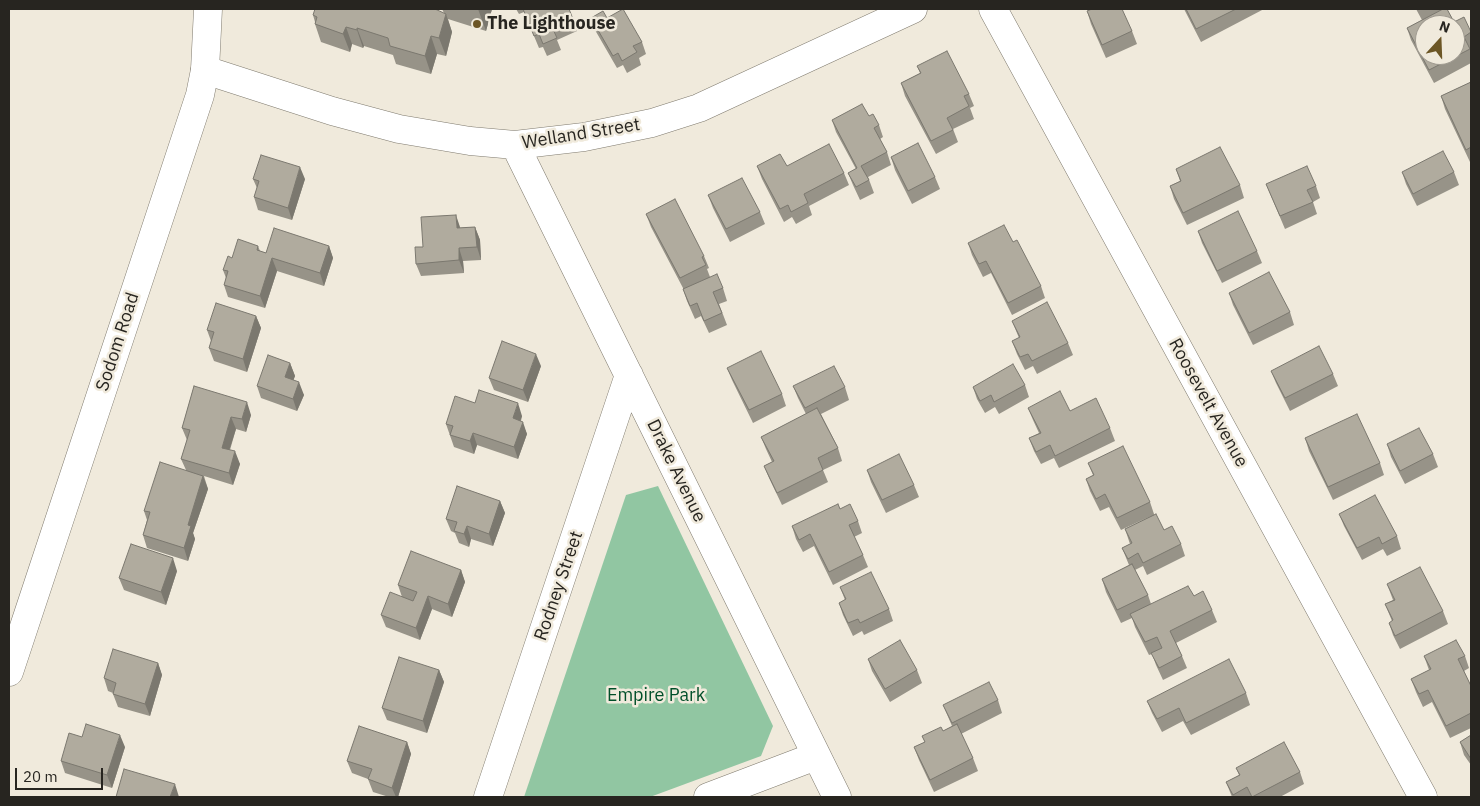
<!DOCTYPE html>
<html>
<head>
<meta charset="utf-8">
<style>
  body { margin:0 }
  #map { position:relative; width:1480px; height:806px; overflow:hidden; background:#f0eadc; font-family:"IBM Plex Sans",sans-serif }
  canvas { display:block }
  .frame { position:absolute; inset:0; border:10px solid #272520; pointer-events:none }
  .north { position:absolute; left:1415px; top:15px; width:50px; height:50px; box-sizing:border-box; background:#f0eadc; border:1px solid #a09b91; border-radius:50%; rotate:20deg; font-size:14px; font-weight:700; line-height:20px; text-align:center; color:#272520 }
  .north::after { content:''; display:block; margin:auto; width:18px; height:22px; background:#6c5625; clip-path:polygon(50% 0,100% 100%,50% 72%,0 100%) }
  .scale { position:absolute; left:15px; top:768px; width:88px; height:22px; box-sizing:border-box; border:2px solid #272520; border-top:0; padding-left:6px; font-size:15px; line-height:18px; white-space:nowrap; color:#272520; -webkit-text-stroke:4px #f0eadc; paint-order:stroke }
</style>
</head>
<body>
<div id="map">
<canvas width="1480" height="806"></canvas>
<div class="frame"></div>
<div class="north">N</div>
<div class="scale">20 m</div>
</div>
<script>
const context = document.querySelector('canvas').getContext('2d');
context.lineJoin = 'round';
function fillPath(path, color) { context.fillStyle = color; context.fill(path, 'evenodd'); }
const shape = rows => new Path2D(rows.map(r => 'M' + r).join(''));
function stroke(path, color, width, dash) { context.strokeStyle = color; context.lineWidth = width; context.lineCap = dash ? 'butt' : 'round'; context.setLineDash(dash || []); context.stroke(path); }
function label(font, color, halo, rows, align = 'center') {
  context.font = font + ' "IBM Plex Sans",sans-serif'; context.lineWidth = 5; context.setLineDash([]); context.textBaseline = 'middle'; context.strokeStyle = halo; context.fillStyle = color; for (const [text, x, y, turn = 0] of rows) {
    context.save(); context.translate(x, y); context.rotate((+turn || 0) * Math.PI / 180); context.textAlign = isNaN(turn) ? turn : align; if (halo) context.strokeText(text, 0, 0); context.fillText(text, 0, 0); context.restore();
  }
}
fillPath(shape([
  [658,486,773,726,761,756,650,797,524,797,626,495]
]), '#91c6a2');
const minor = shape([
  [993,9,1423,797],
  [205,70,332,111,399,129,470,141,515,145,584,137,652,123,699,108,913,9],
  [515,145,837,797],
  [488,797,629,375],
  [708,797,816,756]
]);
const secondary = shape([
  [9,672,200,95,205,70,208,9]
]);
stroke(minor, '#7f7a6e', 29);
stroke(secondary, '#7f7a6e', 29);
stroke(minor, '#fff', 28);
stroke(secondary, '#fff', 28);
fillPath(shape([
  [442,9,492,9,486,31,448,19,452,32,446,56,437,54,431,74,396,64,393,55,364,46,363,48,352,44,350,52,321,42,315,24,315,22,313,15,444,13],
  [516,9,569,9,577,31,557,40,561,50,547,56,543,47,539,48,524,12,519,14],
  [1184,9,1264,9,1201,42],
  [1416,9,1448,9,1447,9,1454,22,1471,32,1471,48,1470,48,1471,52,1471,63,1434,83,1411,40,1407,28,1422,20],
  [1087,11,1132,31,1137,44,1106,58,1091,24],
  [591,18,607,18,642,42,646,54,639,58,641,65,627,73,623,65,617,68,595,30],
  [917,66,969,94,974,106,970,108,974,119,953,129,958,142,936,154,905,96,901,83,920,73],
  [1471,82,1471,162,1470,162,1445,109,1441,96],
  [869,116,879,125,883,137,880,139,887,152,891,165,868,177,874,193,860,200,853,185,848,173,856,169,836,132,832,120],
  [891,157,935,177,940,189,912,204,895,170],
  [757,166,787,166,844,173,849,185,809,206,812,215,796,224,792,217,784,222,762,179],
  [1176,169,1240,185,1244,198,1187,225,1174,199,1170,186,1180,181],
  [1402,172,1454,172,1459,185,1417,206,1406,184],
  [253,179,305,179,292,220,258,210,254,197,257,188],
  [1266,184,1316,186,1320,198,1313,202,1317,214,1285,229,1271,196],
  [708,195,760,212,765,224,730,242,713,208],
  [646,214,704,256,709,268,707,269,710,277,723,288,727,301,719,304,727,325,709,333,701,316,695,319,687,301,683,289,683,288,651,227],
  [475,227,480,240,481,260,463,261,464,273,421,276,416,264,423,247,460,228],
  [1198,231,1257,251,1262,263,1222,283,1202,243],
  [1013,242,1041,286,1045,298,1012,315,991,273,983,277,972,255,968,243],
  [258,246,260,251,266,253,329,246,333,258,324,286,277,271,265,308,228,297,224,285,226,278,223,270,232,258],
  [1229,293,1290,312,1294,325,1253,345,1233,305],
  [256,316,261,328,247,372,214,361,209,348,211,341,207,330],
  [1012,321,1068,343,1073,355,1037,374,1033,366,1025,370,1017,354,1012,341,1019,338],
  [290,363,295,376,293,380,304,395,297,411,261,398,257,386],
  [541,366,528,402,494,390,489,378],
  [727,368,782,394,786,406,753,423,732,380],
  [1271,371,1333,374,1338,386,1290,411,1276,383],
  [1025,385,1029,397,999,414,995,407,985,413,977,399,973,387],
  [194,386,251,415,246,432,236,429,230,450,240,464,233,485,204,476,208,489,193,533,195,539,188,561,147,548,143,535,147,520,144,511,186,470,181,459,187,440,182,428],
  [793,386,845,387,849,400,821,414,838,448,842,461,823,470,828,482,782,505,769,478,764,466,772,462,766,449,761,437,806,414,798,398],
  [475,403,522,416,521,421,527,434,518,459,477,445,474,454,454,447,446,424],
  [1028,408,1070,411,1110,428,1115,441,1059,468,1054,458,1041,464,1034,451,1029,438,1039,433,1033,420],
  [1305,438,1380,463,1384,475,1333,500,1309,451],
  [1387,444,1433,454,1438,467,1405,484,1391,457],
  [1088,463,1150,502,1154,514,1164,530,1181,544,1185,556,1147,575,1143,566,1135,570,1148,595,1151,604,1194,596,1212,610,1217,622,1176,643,1182,656,1187,668,1163,680,1156,665,1152,654,1149,655,1135,627,1132,618,1121,623,1106,592,1102,579,1129,565,1122,548,1130,544,1125,529,1151,516,1121,530,1109,507,1100,511,1090,491,1086,479,1093,475],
  [867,470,914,485,919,497,886,513,871,482],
  [500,501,505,513,493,546,471,539,469,547,459,543,455,533,451,531,446,519],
  [840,509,858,521,862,533,854,537,863,555,868,567,833,585,814,546,803,552,796,539,792,526],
  [1339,514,1397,536,1401,549,1387,556,1383,549,1362,560,1344,526],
  [461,570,465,582,452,617,432,609,420,640,386,627,381,615,402,597,398,585],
  [177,571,166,605,124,590,119,578],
  [1387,584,1443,611,1448,624,1400,649,1393,635,1389,623,1392,621,1385,604,1393,600],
  [840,587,889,609,893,621,864,635,862,631,853,636,843,615,839,603,845,600],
  [1424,656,1465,656,1469,668,1464,671,1471,686,1471,728,1450,738,1432,702,1423,707,1416,692,1411,679,1429,670],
  [868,659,917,670,922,683,890,702,872,671],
  [158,663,162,675,150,716,118,707,113,694,113,693,108,691,104,678],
  [439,670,444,682,427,733,387,720,382,708],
  [1246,693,1250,705,1191,735,1183,721,1162,732,1152,713,1147,701],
  [998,700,1002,713,961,734,973,758,978,771,934,792,919,760,914,747,925,742,922,736,943,731,952,726,943,705],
  [1471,735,1471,765,1464,755,1460,742],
  [82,737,125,747,112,788,65,773,61,761],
  [407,742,411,754,398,797,389,797,373,792,368,779,352,773,347,761],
  [1236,768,1300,772,1304,784,1280,797,1232,797,1226,782,1239,775]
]), '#979388');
fillPath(shape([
  [478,9,492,9,486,31],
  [446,14,452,32,446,56,439,38],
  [346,27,352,44,350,52,343,34],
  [357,28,364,46,363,48,357,30],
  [431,36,437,54,431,74,425,56],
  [300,167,305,179,292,220,288,208],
  [456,215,460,227,462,241,457,228],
  [475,227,480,240,481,260,477,247],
  [329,246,333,258,324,286,320,273],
  [459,248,463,261,464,273,459,260],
  [272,258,277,271,265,308,260,296],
  [256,316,261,328,247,372,243,359],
  [536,354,541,366,528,402,523,390],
  [290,363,295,376,290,390,285,377],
  [299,382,304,395,297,411,293,399],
  [247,402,251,415,246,432,242,419],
  [518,403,522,416,517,430,513,418],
  [231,417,236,429,226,460,222,448],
  [523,422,527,434,518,459,514,447],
  [473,433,477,445,474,454,470,441],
  [235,451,240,464,233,485,229,473],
  [203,476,208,489,193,533,195,539,188,561,184,548,188,525],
  [500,501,505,513,493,546,489,534],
  [467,526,471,539,469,547,464,534],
  [173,558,177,571,166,605,161,592],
  [461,570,465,582,452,617,448,604],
  [428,596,432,609,420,640,416,628],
  [158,663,162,675,150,716,145,704],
  [439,670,444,682,427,733,423,721],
  [120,735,125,747,112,788,107,775],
  [407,742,411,754,398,797,396,797,392,788],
  [175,784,179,797,170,797]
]), '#7b786f');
const building = shape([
  [315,9,435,9,446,14,439,38,431,36,425,56,390,46,388,38,357,28,357,30,346,27,343,34,315,24,317,17,313,15,315,9],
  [523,9,569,9,573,19,552,27,557,38,543,44,539,34,534,36,523,9],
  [623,9,642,42,633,46,637,52,622,61,618,53,613,56,591,18,603,11,607,18,623,9],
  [1092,9,1122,9,1132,31,1102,45,1087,11,1092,9],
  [1186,9,1236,9,1196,29,1186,9],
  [1443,9,1447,9,1454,22,1464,17,1471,32,1464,37,1470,49,1429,70,1407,28,1443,9],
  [1425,25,1455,25,1455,55,1425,55,1425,25],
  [947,51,969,94,964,96,969,106,947,118,953,130,931,141,901,83,921,73,917,66,947,51],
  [1471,82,1471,147,1466,150,1441,96,1471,82],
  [862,104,869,116,873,114,879,125,874,128,887,152,861,166,869,180,856,187,848,173,857,168,832,120,862,104],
  [918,143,935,177,908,191,891,157,918,143],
  [829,144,844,173,804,194,808,203,791,212,788,205,780,209,757,166,780,154,787,166,829,144],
  [1220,147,1240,185,1183,213,1170,186,1181,181,1176,169,1220,147],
  [1443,151,1454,172,1413,194,1402,172,1443,151],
  [261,155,300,167,288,208,254,197,259,181,253,179,261,155],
  [1307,166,1316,186,1307,190,1313,202,1280,216,1266,184,1307,166],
  [742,178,760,212,726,229,708,195,742,178],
  [675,199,704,256,702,257,706,265,680,278,646,214,675,199],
  [1238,211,1257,251,1217,271,1198,231,1238,211],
  [456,215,457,228,475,227,477,247,459,248,459,260,416,264,415,247,423,247,421,217,456,215],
  [1004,225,1013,242,1017,240,1041,286,1008,303,986,261,979,264,968,243,1004,225],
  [274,228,329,246,320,273,272,258,260,296,224,285,228,271,223,270,228,256,232,258,238,239,258,246,257,250,266,253,274,228],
  [1269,272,1290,312,1249,333,1229,293,1269,272],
  [717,274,723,288,713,292,722,313,704,321,697,303,690,306,683,289,717,274],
  [1047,302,1068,343,1032,361,1028,354,1020,357,1012,341,1020,337,1012,321,1047,302],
  [216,303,256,316,243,359,209,348,214,332,207,330,216,303],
  [502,341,536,354,523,390,489,378,502,341],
  [1319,346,1333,374,1285,398,1271,371,1319,346],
  [761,351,782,394,749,410,727,368,761,351],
  [268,355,290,363,285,377,299,382,293,399,257,386,268,355],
  [1013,364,1025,385,994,402,991,395,980,401,973,387,1013,364],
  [834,366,845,387,805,408,793,386,834,366],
  [194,386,247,402,242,419,231,417,222,448,235,451,229,473,181,459,190,430,182,428,194,386],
  [479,390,518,403,513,418,523,422,514,447,473,433,470,441,450,435,453,426,446,424,455,396,475,403,479,390],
  [1060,391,1070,411,1096,398,1110,428,1055,456,1050,445,1036,452,1029,438,1041,433,1028,408,1060,391],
  [817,408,838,448,818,458,823,470,777,493,764,466,774,461,761,437,817,408],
  [1357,414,1380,463,1328,487,1305,438,1357,414],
  [1419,428,1433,454,1400,471,1387,444,1419,428],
  [1123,446,1150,502,1117,518,1105,494,1096,499,1086,479,1094,475,1088,463,1123,446],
  [899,454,914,485,882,500,867,470,899,454],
  [160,462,203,476,188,525,191,526,184,548,143,535,150,512,144,511,160,462],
  [457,486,500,501,489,534,467,526,464,534,454,531,457,522,446,519,457,486],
  [1375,495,1397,536,1382,544,1379,537,1357,548,1339,514,1375,495],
  [838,504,840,509,850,504,858,521,849,525,863,555,829,572,810,534,799,540,792,526,838,504],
  [1156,514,1164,530,1172,526,1181,544,1143,563,1138,553,1128,559,1122,548,1132,543,1125,529,1156,514],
  [131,544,173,558,161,592,119,578,131,544],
  [411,551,461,570,448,604,428,596,416,628,381,615,390,592,413,601,417,592,398,585,411,551],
  [1132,564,1148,595,1117,610,1102,579,1132,564],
  [1420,567,1443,611,1395,636,1389,623,1393,620,1385,604,1395,600,1387,584,1420,567],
  [871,572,889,609,860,623,858,619,848,623,839,603,846,599,840,587,871,572],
  [1188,586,1194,596,1203,591,1212,610,1170,631,1182,656,1159,668,1151,653,1162,648,1157,637,1145,642,1130,614,1188,586],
  [900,640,917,670,885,689,868,659,900,640],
  [1456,640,1465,656,1458,659,1471,686,1471,713,1446,726,1428,690,1419,694,1411,679,1431,669,1424,656,1456,640],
  [113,649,158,663,145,704,113,694,116,683,104,678,113,649],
  [399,657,439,670,423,721,382,708,399,657],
  [1229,659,1246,693,1186,723,1179,708,1157,719,1147,701,1229,659],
  [989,682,998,700,952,723,943,705,989,682],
  [86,724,120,735,107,775,61,761,69,733,82,737,86,724],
  [957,724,973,758,930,780,914,747,925,742,922,736,941,727,943,731,957,724],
  [359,726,407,742,392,788,368,779,372,769,347,761,359,726],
  [1471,735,1471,759,1460,742,1471,735],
  [1284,742,1300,772,1252,797,1247,787,1233,795,1226,782,1240,775,1236,768,1284,742],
  [124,769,175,784,170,797,116,797,124,769]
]);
fillPath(building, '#b0ab9e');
stroke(building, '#7b786f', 1);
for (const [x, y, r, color] of [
  [477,24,5,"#6c5625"]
]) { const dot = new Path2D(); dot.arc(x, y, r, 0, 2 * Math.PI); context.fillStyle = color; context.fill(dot); stroke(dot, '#f0eadc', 2); }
label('bold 18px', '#272520', '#f0eadc', [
  ["The Lighthouse",487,24]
], 'left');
label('18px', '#272520', '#f0eadc', [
  ["Welland Street",581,134,-9],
  ["Sodom Road",118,342,-72],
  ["Roosevelt Avenue",1208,403,61],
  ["Drake Avenue",676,471,64],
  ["Rodney Street",559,586,-71]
]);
label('18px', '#004f29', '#f0eadc', [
  ["Empire Park",656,696]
]);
</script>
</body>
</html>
